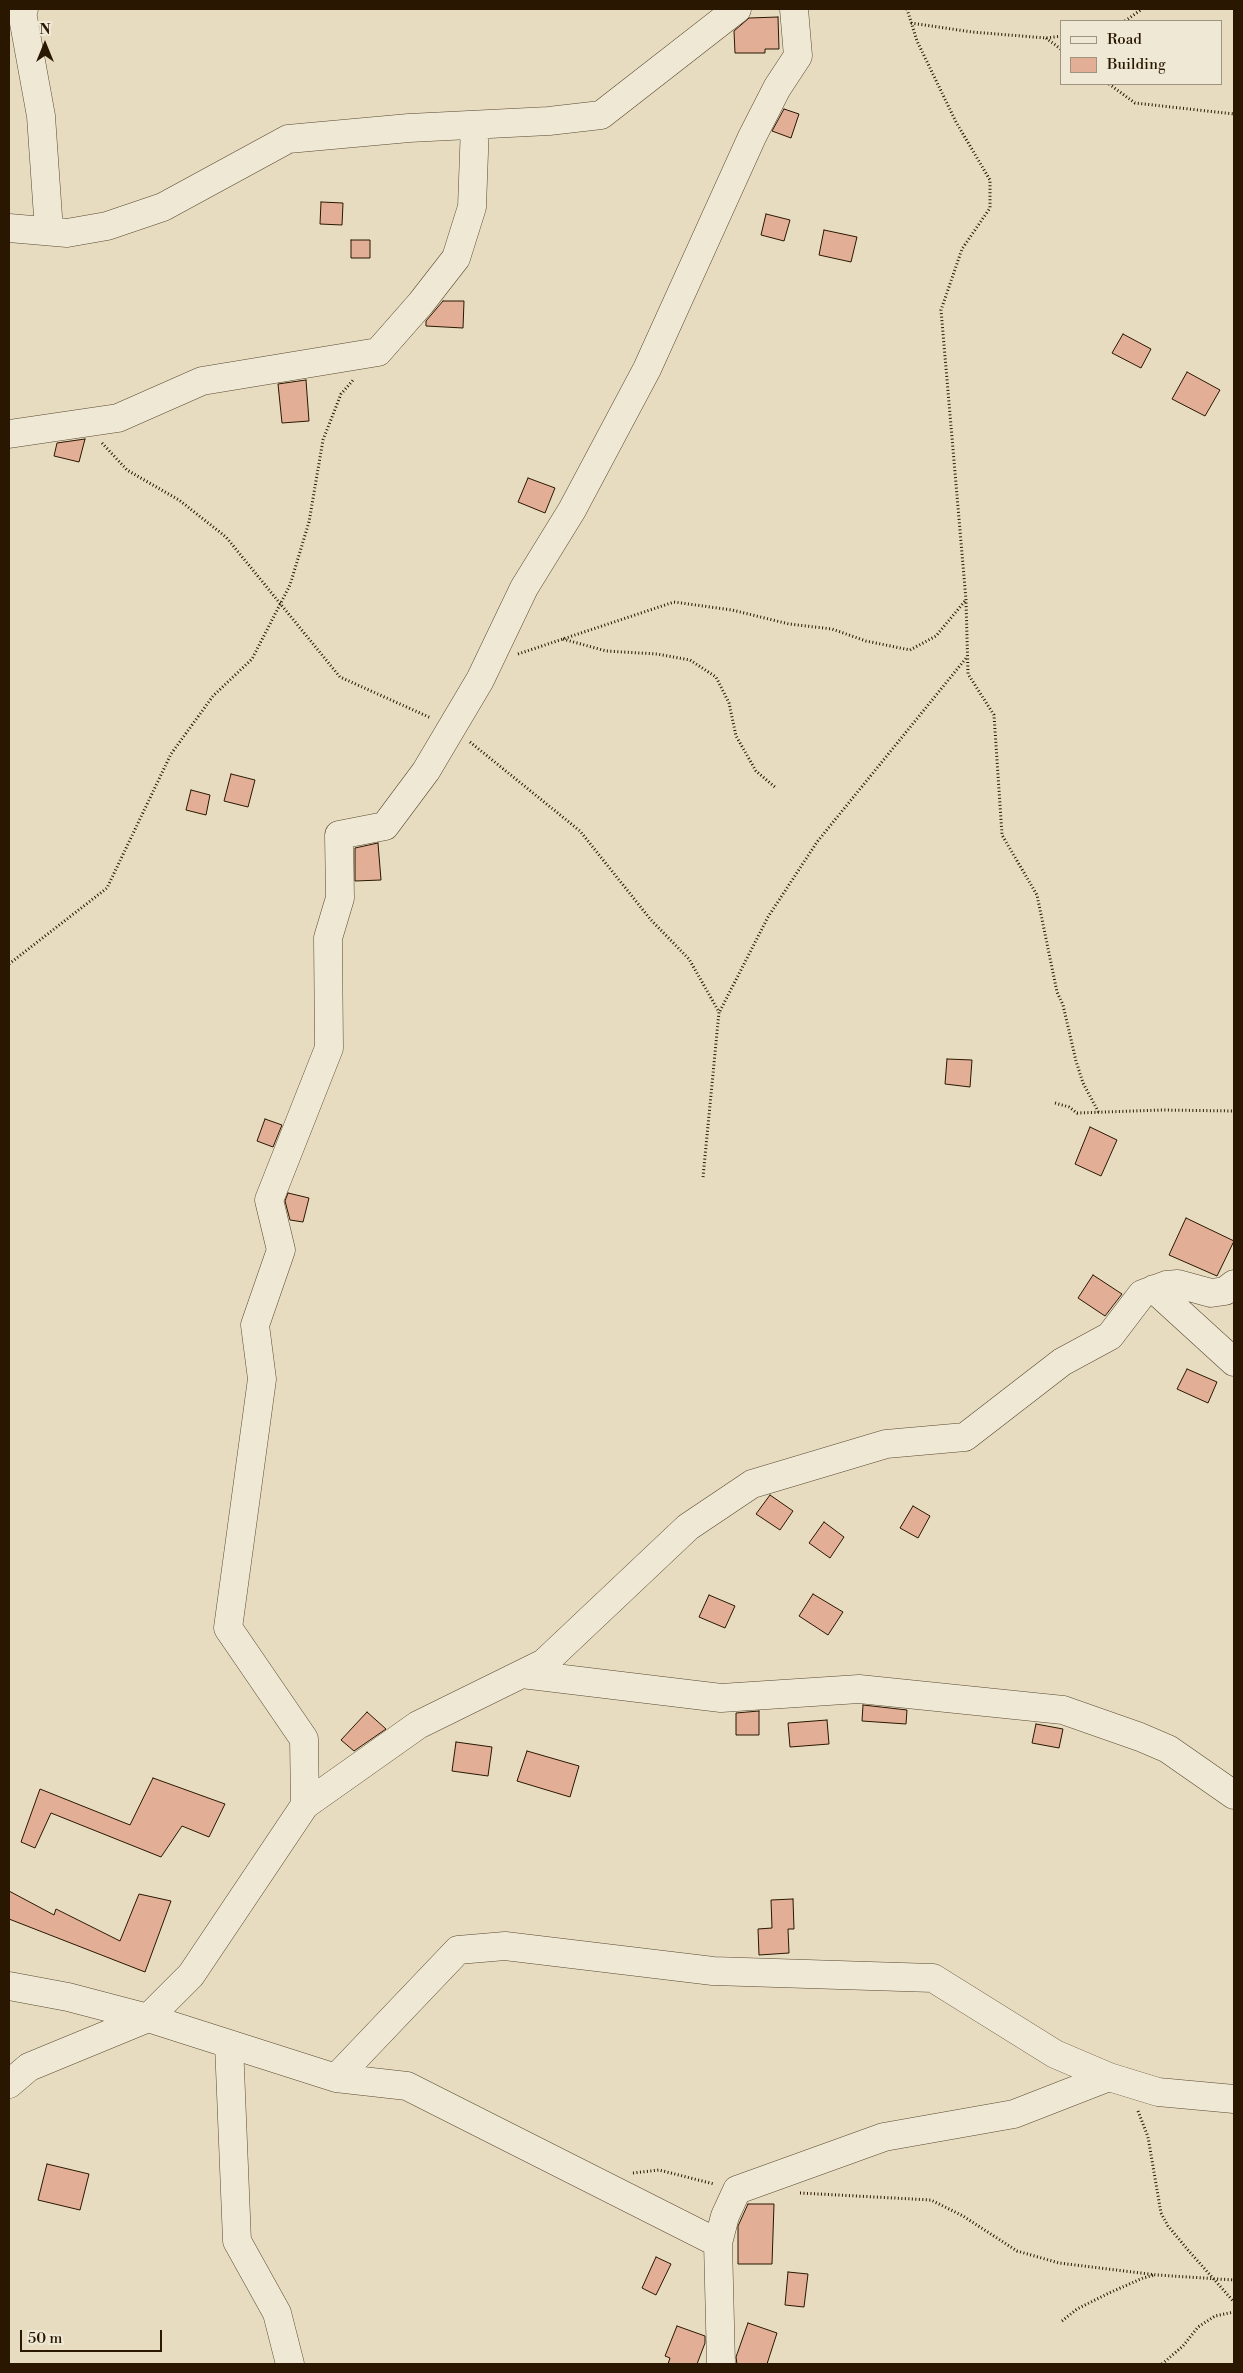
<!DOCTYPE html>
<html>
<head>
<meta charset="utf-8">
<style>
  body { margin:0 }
  #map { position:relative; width:1243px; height:2373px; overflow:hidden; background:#e7dcbf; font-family:"Libre Bodoni",serif }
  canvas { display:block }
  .frame { position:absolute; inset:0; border:10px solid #291701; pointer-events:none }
  .legend { position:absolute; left:1060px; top:20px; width:162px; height:65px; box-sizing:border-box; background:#efe8d5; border:1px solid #a09480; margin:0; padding:6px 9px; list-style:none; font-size:15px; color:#291701 }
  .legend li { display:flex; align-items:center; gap:10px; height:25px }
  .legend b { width:25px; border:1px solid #a09480 }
  .north { position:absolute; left:20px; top:20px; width:50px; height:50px; -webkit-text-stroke:4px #efe8d5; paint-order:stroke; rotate:0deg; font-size:14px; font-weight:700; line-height:20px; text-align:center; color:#291701 }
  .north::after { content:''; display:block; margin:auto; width:18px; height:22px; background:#291701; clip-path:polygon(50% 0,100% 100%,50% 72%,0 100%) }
  .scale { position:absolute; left:20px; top:2330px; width:142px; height:22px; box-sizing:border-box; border:2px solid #291701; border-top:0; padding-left:6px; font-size:15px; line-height:18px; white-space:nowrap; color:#291701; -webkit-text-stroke:4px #efe8d5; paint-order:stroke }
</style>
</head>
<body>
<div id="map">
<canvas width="1243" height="2373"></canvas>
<div class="frame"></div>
<ul class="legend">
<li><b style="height:6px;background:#efe8d5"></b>Road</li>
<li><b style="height:14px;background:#e2af96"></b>Building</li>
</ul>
<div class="north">N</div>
<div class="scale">50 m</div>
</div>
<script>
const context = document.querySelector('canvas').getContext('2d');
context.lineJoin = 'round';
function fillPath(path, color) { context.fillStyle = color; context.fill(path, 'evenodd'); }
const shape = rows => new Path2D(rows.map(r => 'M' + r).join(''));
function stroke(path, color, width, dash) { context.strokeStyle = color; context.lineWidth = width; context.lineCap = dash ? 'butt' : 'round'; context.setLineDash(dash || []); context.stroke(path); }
const building = shape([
  [778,17,779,49,765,49,765,53,735,53,734,31,749,18,778,17],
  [784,109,799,114,791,138,772,131,784,109],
  [321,202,343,203,342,225,320,224,321,202],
  [766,214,790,220,784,241,761,235,766,214],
  [824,230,857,237,851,262,819,255,824,230],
  [351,240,370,240,370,258,351,258,351,240],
  [443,301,464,301,463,328,426,326,426,321,443,301],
  [1123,334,1151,349,1141,368,1112,353,1123,334],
  [1187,372,1220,390,1205,416,1172,399,1187,372],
  [306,380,309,421,282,423,278,384,306,380],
  [85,439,79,462,54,456,57,443,85,439],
  [528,478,555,488,545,513,518,502,528,478],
  [231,774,255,780,248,807,224,801,231,774],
  [191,790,210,795,206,815,186,810,191,790],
  [378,843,381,880,355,881,355,848,378,843],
  [947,1059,972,1060,970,1087,945,1084,947,1059],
  [265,1119,282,1125,273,1147,257,1141,265,1119],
  [1090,1127,1117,1140,1101,1176,1075,1164,1090,1127],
  [288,1193,309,1198,303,1222,290,1220,285,1201,288,1193],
  [1186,1218,1234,1241,1217,1276,1169,1255,1186,1218],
  [1093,1275,1122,1294,1105,1316,1078,1298,1093,1275],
  [1187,1369,1217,1382,1208,1403,1177,1389,1187,1369],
  [770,1495,793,1511,780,1530,756,1514,770,1495],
  [913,1506,930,1516,918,1538,900,1528,913,1506],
  [824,1522,844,1537,830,1558,809,1543,824,1522],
  [813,1594,843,1612,828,1635,799,1616,813,1594],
  [709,1595,735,1606,725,1628,699,1617,709,1595],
  [863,1705,907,1710,906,1724,862,1721,863,1705],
  [759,1711,759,1735,736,1735,736,1713,759,1711],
  [367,1712,386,1729,354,1751,341,1740,367,1712],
  [827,1720,829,1744,790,1747,788,1723,827,1720],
  [1036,1724,1063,1729,1059,1748,1032,1743,1036,1724],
  [456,1742,492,1747,488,1776,452,1771,456,1742],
  [527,1751,579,1766,570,1797,517,1781,527,1751],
  [153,1778,225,1804,209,1837,182,1826,161,1857,51,1813,35,1848,21,1842,40,1789,130,1825,153,1778],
  [9,1891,54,1915,56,1909,120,1941,139,1894,171,1901,145,1972,9,1919,9,1891],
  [793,1899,794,1929,788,1929,789,1953,759,1955,758,1929,772,1928,771,1900,793,1899],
  [47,2164,89,2174,80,2210,38,2200,47,2164],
  [748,2204,774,2204,772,2264,738,2264,738,2226,748,2204],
  [656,2257,671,2264,656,2295,642,2288,656,2257],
  [788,2272,808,2274,804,2307,785,2305,788,2272],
  [748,2323,777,2333,767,2364,737,2364,736,2357,748,2323],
  [677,2326,705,2336,705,2343,697,2364,668,2364,670,2358,665,2356,677,2326]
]);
fillPath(building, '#e2af96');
stroke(building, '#291701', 1);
const minor = shape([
  [24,9,22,12,41,116,49,231],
  [9,228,67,233,107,226,163,207,288,139,409,128,549,121,601,115,737,9],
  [9,434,118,418,202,381,378,352,421,303,456,258,472,207,475,125],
  [1154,1289,1234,1362],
  [522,1674,721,1698,859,1689,1063,1710,1140,1737,1168,1749,1234,1795],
  [305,1805,304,1739,228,1628,262,1379,255,1325,281,1250,269,1200,329,1048,328,938,340,898,339,835,385,826,426,771,480,680,524,588,572,510,647,369,752,137,777,88,798,56,794,9],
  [9,1986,68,1997,148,2018,336,2078,458,1950,505,1946,713,1971,933,1978,1055,2054,1109,2077,1158,2092,1234,2099],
  [229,2044,237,2241,277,2313,290,2364],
  [336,2078,407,2086,718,2243,725,2216,737,2190,884,2137,1014,2114,1109,2077],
  [9,2084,29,2067,148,2018,191,1975,305,1805,418,1725,544,1663,688,1527,752,1484,886,1444,965,1437,1062,1362,1110,1336,1142,1294,1166,1285,1178,1284,1211,1293,1225,1291,1234,1284],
  [718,2243,721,2364]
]);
stroke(minor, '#584830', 29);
stroke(shape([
  [907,9,917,41,956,122,990,180,990,208,962,249,941,310,966,600,968,674,994,715,1002,835,1037,895,1057,992,1063,1005,1076,1061,1083,1083,1099,1113],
  [1125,21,1142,9],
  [911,23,972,32,1046,38,1062,36],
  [1046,38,1062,50],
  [1109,84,1135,103,1234,114],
  [102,443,127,470,179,500,226,537,340,677,431,718],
  [563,639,606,651,657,654,690,660,716,677,729,703,736,736,756,771,776,788],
  [518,654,674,602,732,610,789,624,832,629,866,641,910,650,936,636,965,601],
  [470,742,580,831,651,920,689,959,719,1012,703,1177],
  [9,964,107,888,171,754,213,696,252,659,290,585,309,522,323,440,341,394,354,379],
  [720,1011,768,917,817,842,967,657],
  [1055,1103,1069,1107,1077,1113,1162,1110,1234,1111],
  [1138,2111,1148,2137,1161,2213,1168,2226,1188,2250,1234,2302],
  [633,2173,659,2170,714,2184],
  [800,2193,931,2200,963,2216,1017,2251,1059,2263,1157,2275,1234,2280],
  [1062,2321,1077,2309,1109,2293,1143,2278,1155,2275],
  [1162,2364,1183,2346,1198,2327,1215,2316,1234,2312]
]), '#291701', 3, [1, 2.5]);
stroke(minor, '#efe8d5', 28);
</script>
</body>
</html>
